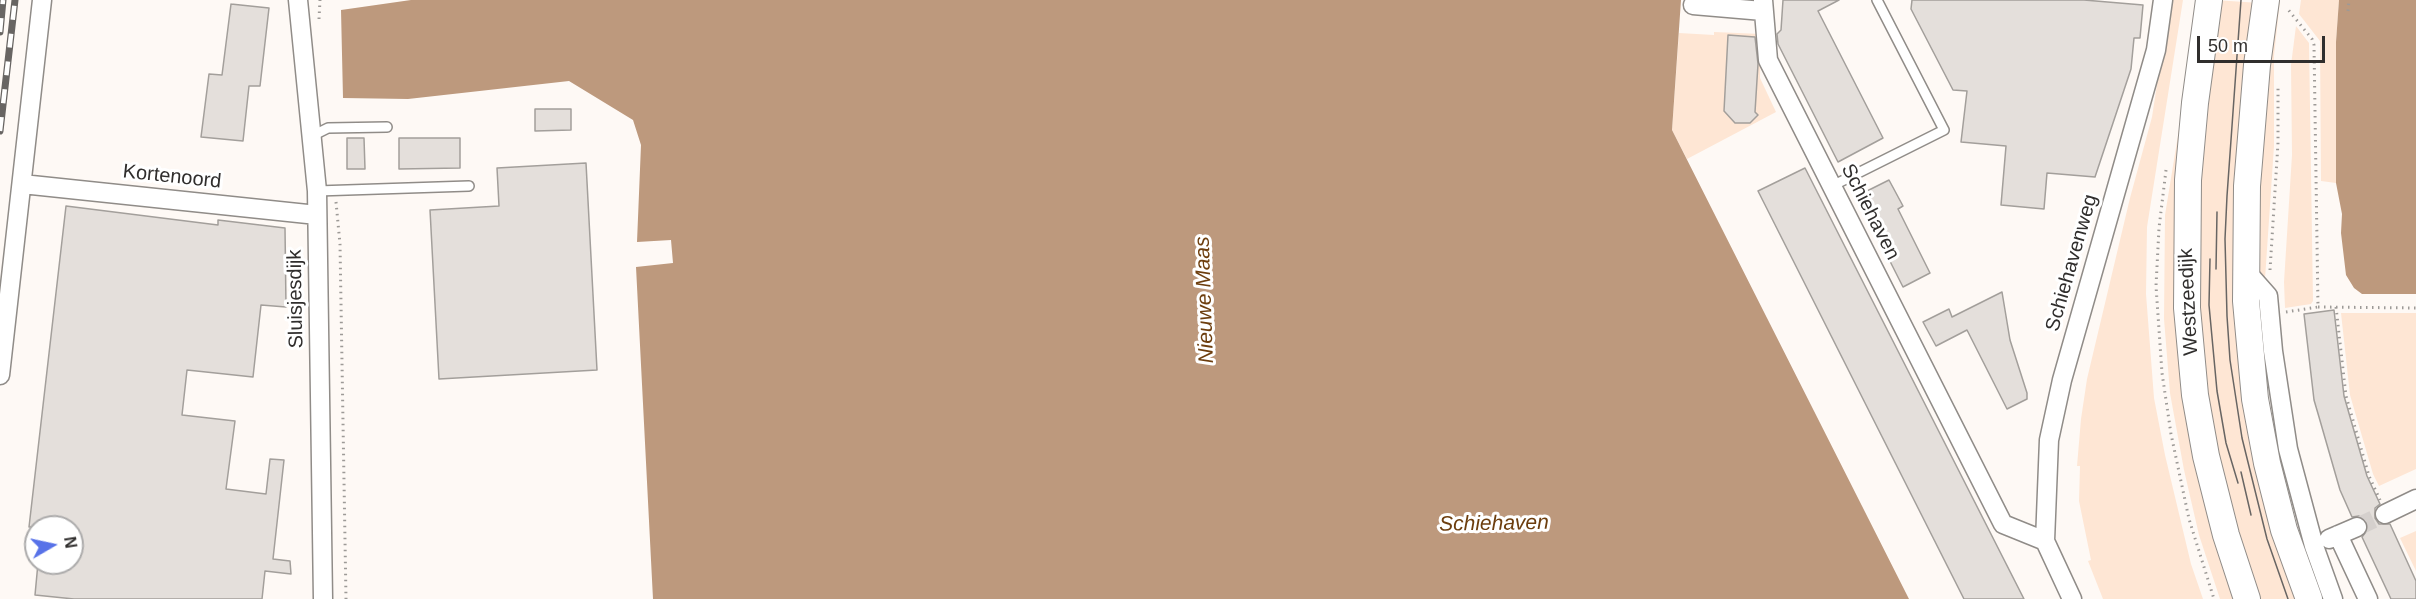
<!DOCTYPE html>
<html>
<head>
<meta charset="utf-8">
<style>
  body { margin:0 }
  #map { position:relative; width:2416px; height:599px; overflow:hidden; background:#fef9f5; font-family:Helvetica,sans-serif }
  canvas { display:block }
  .north { position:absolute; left:24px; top:515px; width:60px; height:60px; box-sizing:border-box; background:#fff; border:2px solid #acabab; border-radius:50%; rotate:81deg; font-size:16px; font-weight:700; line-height:24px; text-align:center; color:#302e2d }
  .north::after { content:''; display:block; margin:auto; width:21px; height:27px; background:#5872e8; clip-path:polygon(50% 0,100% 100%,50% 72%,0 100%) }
  .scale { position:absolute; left:2197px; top:36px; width:128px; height:27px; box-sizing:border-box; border:3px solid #302e2d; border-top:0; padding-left:8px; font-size:18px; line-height:21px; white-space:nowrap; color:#302e2d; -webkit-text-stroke:4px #fff; paint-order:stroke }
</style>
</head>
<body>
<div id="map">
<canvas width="2416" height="599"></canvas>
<div class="north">N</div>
<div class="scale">50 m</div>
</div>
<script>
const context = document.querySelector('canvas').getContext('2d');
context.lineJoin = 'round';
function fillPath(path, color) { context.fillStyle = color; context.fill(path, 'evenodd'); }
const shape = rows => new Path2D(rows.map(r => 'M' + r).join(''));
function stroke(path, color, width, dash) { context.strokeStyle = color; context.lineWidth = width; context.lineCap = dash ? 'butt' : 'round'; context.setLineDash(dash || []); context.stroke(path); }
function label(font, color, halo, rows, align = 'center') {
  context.font = font + ' Helvetica,sans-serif'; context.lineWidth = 6; context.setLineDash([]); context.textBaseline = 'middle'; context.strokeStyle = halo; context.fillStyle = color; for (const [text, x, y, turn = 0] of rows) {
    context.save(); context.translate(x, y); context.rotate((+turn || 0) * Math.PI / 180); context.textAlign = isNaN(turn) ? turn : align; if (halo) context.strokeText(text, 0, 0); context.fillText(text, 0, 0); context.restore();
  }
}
fillPath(shape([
  [2170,0,2183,0,2147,227,2146,294,2154,398,2165,455,2191,564,2203,599,2103,599,2088,561,2091,560,2079,501,2080,466,2077,466,2081,419,2087,379,2130,198,2152,117],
  [2200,0,2179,257,2239,599,2220,599,2199,535,2184,470,2170,393,2164,319,2165,215],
  [2214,0,2260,3,2239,252,2303,599,2254,599,2215,462,2192,286],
  [2275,0,2280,0,2274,56,2274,146,2265,279,2254,269,2256,186],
  [2301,0,2339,0,2336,42,2336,183,2321,181,2320,41,2299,14],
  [2296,26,2309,43,2313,301,2311,304,2285,308,2284,282,2292,155,2291,65],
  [1714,32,1761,34,1760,78,1776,112,1687,159,1672,130,1679,33,1714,35],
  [2341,313,2416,313,2416,469,2379,486,2373,474,2350,395],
  [2416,531,2416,571,2400,538]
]), '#fee6d4');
fillPath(shape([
  [411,0,1681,0,1672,130,1909,599,653,599,636,267,673,263,671,240,637,242,641,145,633,120,569,81,408,99,343,98,341,10],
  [2339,0,2416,0,2416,294,2362,294,2354,288,2346,275,2341,233,2342,214,2336,183,2336,42]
]), '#bd997d');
const building = shape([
  [1783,0,1839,0,1818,11,1883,138,1838,162,1778,44,1777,34,1781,30,1783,0],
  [1912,0,2084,0,2143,5,2140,38,2134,38,2131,69,2095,177,2047,173,2044,209,2001,205,2006,146,1961,142,1967,91,1953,90,1911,9,1912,0],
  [231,4,269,8,260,86,249,86,243,141,201,137,209,74,222,75,231,4],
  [1728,35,1755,37,1758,64,1755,112,1758,115,1750,123,1735,123,1724,111,1728,35],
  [535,109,571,109,571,130,535,131,535,109],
  [347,138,364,138,365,169,347,169,347,138],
  [399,138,460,138,460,168,399,169,399,138],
  [586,163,597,370,439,379,430,210,499,206,497,168,586,163],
  [1805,168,2024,599,1964,599,1758,191,1805,168],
  [1889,180,1903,206,1898,209,1930,273,1903,287,1857,196,1889,180],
  [66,206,218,225,218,220,285,228,286,307,261,305,253,377,187,370,182,415,235,421,226,489,266,494,270,459,284,460,273,559,290,561,291,574,265,571,262,599,74,599,35,595,38,563,72,563,72,527,29,527,66,206],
  [2002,292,2010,340,2027,393,2027,399,2007,409,1967,330,1936,346,1923,322,1949,309,1952,317,2002,292],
  [2334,310,2344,396,2367,476,2380,504,2375,508,2375,518,2379,524,2390,524,2416,581,2416,599,2391,599,2362,537,2368,529,2367,522,2359,516,2352,517,2340,490,2319,417,2314,400,2304,314,2334,310]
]);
fillPath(building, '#e4dfdb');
stroke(building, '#a39f9b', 1.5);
stroke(shape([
  [2357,527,2385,514]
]), '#d5d0cd', 18, [18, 9]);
const service = shape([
  [312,136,328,128,387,127],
  [1832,186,1944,130,1877,0],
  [317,191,469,186]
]);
const minor = shape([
  [298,0,317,191,323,599],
  [1763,0,1768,60,2003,524,2045,541,2072,599],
  [1693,5,1763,11],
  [22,184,317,215],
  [2245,270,2268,296,2273,351,2288,449,2314,546,2333,599],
  [0,375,42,0],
  [2385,514,2416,499],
  [2338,535,2368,599],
  [2329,539,2357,527],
  [2045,541,2049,440,2062,380,2156,50,2163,0]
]);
const secondary = shape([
  [2209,0,2195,103,2188,180,2187,308,2195,395,2206,456,2226,535,2247,599],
  [2266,0,2257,65,2247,186,2246,301,2255,399,2267,463,2284,530,2309,599]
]);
stroke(service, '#908c88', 12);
stroke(minor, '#908c88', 21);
stroke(secondary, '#908c88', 28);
stroke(shape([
  [2348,11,2349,0],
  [319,19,320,0],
  [2166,170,2159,228,2156,286,2162,373,2171,434,2189,519,2214,599],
  [336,202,340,244,346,599],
  [2270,270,2278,143,2278,88],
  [2318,307,2416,308],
  [2336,307,2346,396,2369,476,2380,500],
  [2286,312,2318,307,2314,45,2312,39,2286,7]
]), '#9d9a97', 3, [1.5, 4.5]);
stroke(service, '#fff', 9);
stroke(minor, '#fff', 18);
stroke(secondary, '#fff', 26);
stroke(shape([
  [2241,0,2227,196,2225,239,2227,316,2230,360,2242,438,2267,539,2288,599],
  [2210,259,2209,305,2217,391,2226,443,2238,483],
  [2216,269,2217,212],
  [2241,472,2251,515]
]), '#686563', 1.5);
const rail = shape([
  [0,32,3,0],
  [0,131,15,0]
]);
stroke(rail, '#686563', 7);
stroke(rail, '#fff', 4.5, [14]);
label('20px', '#302e2d', '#fff', [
  ["Kortenoord",172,177,6],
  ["Schiehaven",1870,212,63],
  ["Schiehavenweg",2072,263,-74],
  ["Sluisjesdijk",296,299,-91],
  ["Westzeedijk",2189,302,-93]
]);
label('italic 21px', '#6d3e0e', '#fff', [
  ["Nieuwe Maas",1205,300,-92],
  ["Schiehaven",1494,524,-1]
]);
</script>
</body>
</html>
